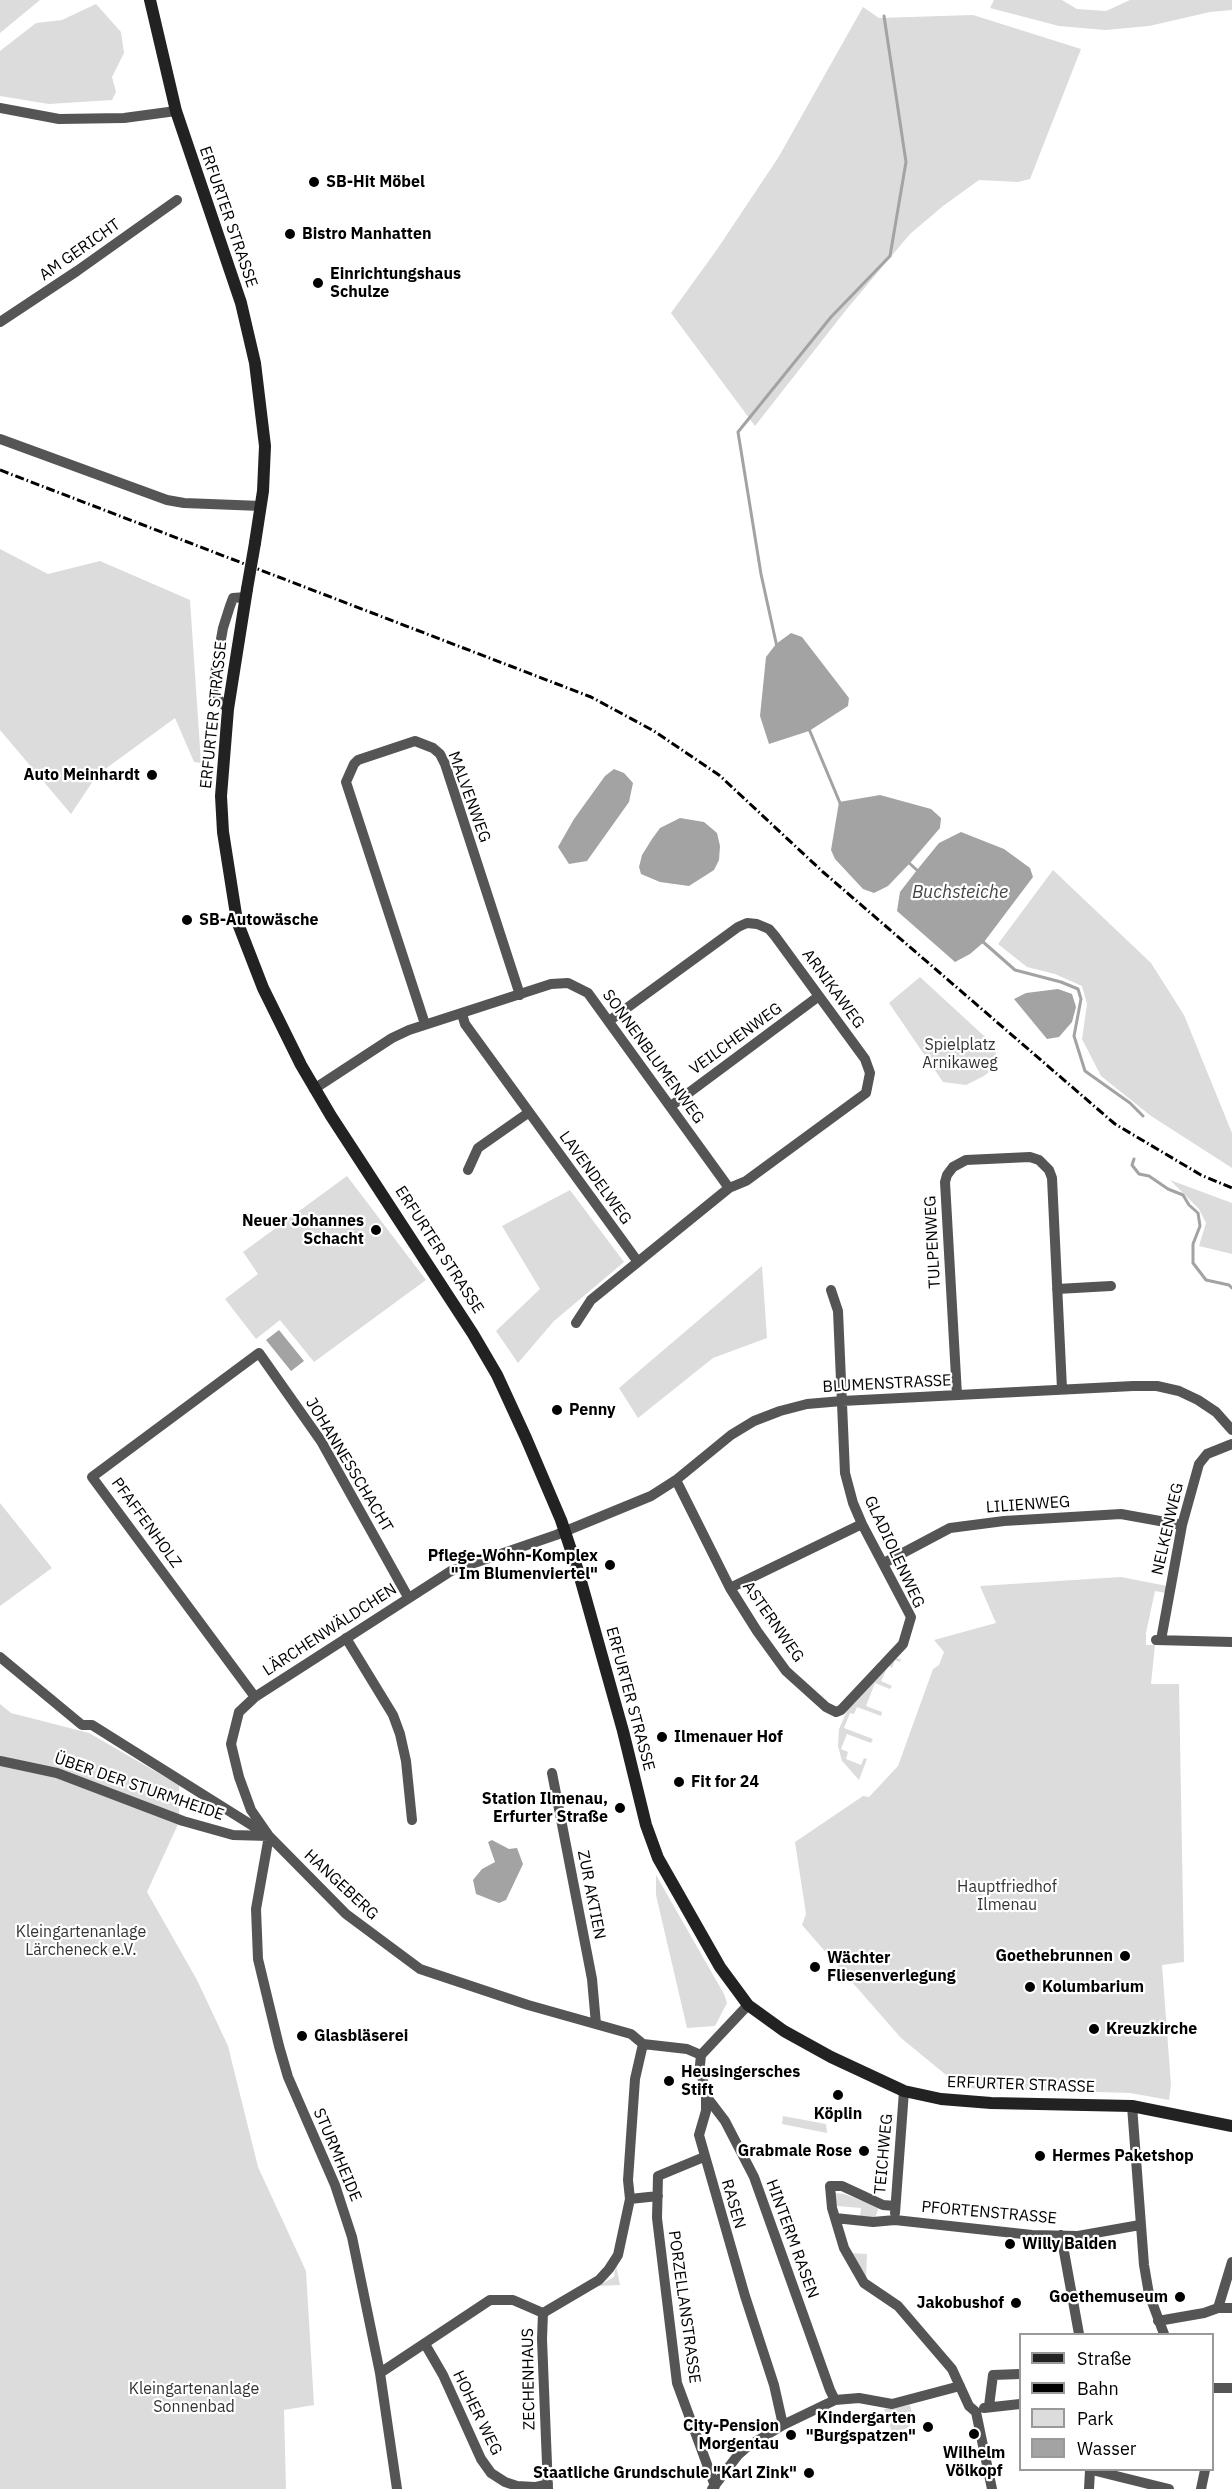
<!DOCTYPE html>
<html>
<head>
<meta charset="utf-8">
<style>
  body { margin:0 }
  #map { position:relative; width:1232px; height:2489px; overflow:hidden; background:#fff; font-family:"IBM Plex Sans",sans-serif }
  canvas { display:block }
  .legend { position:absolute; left:1019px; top:2333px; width:195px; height:138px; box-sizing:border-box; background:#fff; border:2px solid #999; margin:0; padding:8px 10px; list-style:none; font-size:18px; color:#000 }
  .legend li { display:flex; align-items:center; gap:12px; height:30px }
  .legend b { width:30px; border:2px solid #999 }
</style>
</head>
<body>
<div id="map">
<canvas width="1232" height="2489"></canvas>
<ul class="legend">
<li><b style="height:8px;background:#222"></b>Straße</li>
<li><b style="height:8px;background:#000"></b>Bahn</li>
<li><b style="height:16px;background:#dcdcdc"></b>Park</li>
<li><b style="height:16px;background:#a3a3a3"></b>Wasser</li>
</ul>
</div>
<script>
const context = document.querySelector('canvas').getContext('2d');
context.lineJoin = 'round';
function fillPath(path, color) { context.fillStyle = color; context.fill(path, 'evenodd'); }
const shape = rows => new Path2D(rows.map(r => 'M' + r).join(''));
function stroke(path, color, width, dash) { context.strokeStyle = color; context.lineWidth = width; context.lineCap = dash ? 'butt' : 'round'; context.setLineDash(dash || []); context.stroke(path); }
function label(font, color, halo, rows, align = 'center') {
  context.font = font + ' "IBM Plex Sans",sans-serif'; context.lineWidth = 4.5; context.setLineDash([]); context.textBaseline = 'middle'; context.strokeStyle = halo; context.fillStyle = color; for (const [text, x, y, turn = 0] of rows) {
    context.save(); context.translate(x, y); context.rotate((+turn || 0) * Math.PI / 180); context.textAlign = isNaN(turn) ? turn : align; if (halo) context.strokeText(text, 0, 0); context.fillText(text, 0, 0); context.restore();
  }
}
fillPath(shape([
  [0,0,40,0,0,33],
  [994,0,1062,0,1077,9,1106,11,1130,0,1232,0,1232,10,1210,12,1149,26,1105,30,1059,26,990,8],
  [96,4,121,32,124,53,112,77,116,92,112,100,49,104,0,96,0,51,36,23,62,20],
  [863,7,879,18,973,15,1081,49,1030,179,1018,182,979,180,943,206,910,234,846,310,755,426,671,313,718,248,778,158],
  [0,549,48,574,100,561,190,600,201,763,194,762,175,718,97,775,71,814,0,730],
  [1053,870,1151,963,1184,1015,1232,1133,1232,1168,1151,1116,1101,1076,1082,1039,1087,1004,1082,986,1055,974,1027,967,998,944],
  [920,977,996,1047,995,1067,984,1076,966,1085,943,1082,889,1003],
  [347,1176,426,1280,314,1362,280,1320,256,1339,225,1299,258,1274,243,1252],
  [1170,1180,1232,1203,1232,1254,1199,1246,1206,1223,1199,1209],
  [570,1190,624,1262,554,1321,518,1363,496,1331,540,1289,502,1226],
  [762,1266,767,1338,713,1358,638,1418,619,1388],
  [0,1503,52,1568,0,1606],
  [1121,1577,1167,1586,1166,1593,1155,1591,1146,1633,1146,1645,1155,1645,1151,1684,1179,1684,1184,1962,1162,1965,1171,2085,1169,2100,1130,2093,962,2088,901,2038,802,1925,806,1914,795,1842,863,1796,869,1797,898,1766,933,1669,939,1665,944,1652,934,1640,996,1623,980,1586],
  [895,1658,901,1659,900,1662,895,1660,892,1668,889,1666,886,1670,881,1681,892,1686,890,1689,875,1683,866,1706,882,1712,881,1716,857,1707,854,1714,850,1713,844,1728,873,1739,871,1743,847,1734,841,1749,848,1752,846,1759,861,1765,864,1758,867,1759,859,1780,842,1761,838,1746,839,1729,847,1711],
  [0,1704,11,1713,89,1733,179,1785,179,1822,147,1892,197,1980,228,2046,258,2167,306,2271,314,2405,284,2410,286,2489,0,2489],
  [656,1875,724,1994,727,2003,715,2026,687,2028,656,1895],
  [783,2116,826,2124,827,2133,782,2124],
  [834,2193,844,2194,879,2207,875,2218,860,2216,861,2208,837,2206],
  [849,2253,867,2254,866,2279],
  [616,2265,620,2285,598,2286,614,2277],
  [910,2405,914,2420,908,2428,892,2432,884,2409]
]), '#dcdcdc');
fillPath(shape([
  [791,633,802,637,849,698,848,706,809,731,769,744,760,716,766,657,776,644],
  [614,769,624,773,633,783,629,802,587,861,569,864,558,847,574,819,605,776],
  [880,795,931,809,941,818,940,828,910,863,888,886,874,893,863,889,835,859,831,850,839,802],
  [680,818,704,822,717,833,720,846,719,860,714,870,689,886,660,882,641,874,639,867,642,855,652,839,660,828],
  [961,832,1004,849,1030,868,1033,877,984,942,970,954,955,962,897,911,900,892,917,870,939,843],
  [1058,989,1072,994,1076,1007,1072,1022,1059,1037,1047,1039,1014,999,1026,993],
  [279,1330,304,1361,291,1371,266,1340],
  [492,1840,509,1849,517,1848,523,1864,506,1900,499,1903,476,1894,473,1880,482,1869,495,1862,488,1842]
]), '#a3a3a3');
stroke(shape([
  [777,647,761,574,738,432,831,317,890,256,906,162,884,16],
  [809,729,840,803],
  [908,862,919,872],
  [982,941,1015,970,1061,982,1078,989,1081,999,1074,1036,1085,1071,1130,1103,1143,1116],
  [1134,1159,1132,1165,1139,1174,1149,1176,1168,1189,1183,1195,1189,1205,1198,1213,1200,1226,1193,1244,1193,1263,1206,1280,1229,1285,1232,1288]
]), '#a3a3a3', 3);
stroke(shape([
  [0,108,59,119,124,118,176,111],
  [0,322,77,271,177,200],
  [0,439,167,500,184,503,261,506],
  [228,709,213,694,216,667,223,628,230,606,233,598,246,597],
  [462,1014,465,1024,638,1262],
  [425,1024,346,782,354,764,358,760,415,741,433,748,440,754,445,764,520,995],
  [314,1089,392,1038,409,1030,551,984,568,983,588,993,729,1188],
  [671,1106,819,996],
  [468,1170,478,1148,528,1113],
  [1057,1289,1111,1286],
  [576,1323,591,1300,729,1188,746,1181,866,1093,870,1073,865,1059,775,936,769,929,757,924,747,923,738,927,609,1021],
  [957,1395,945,1182,947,1175,953,1167,966,1160,1030,1157,1039,1160,1049,1170,1052,1178,1062,1389],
  [676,1480,730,1588,757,1631,786,1671,826,1707,836,1712,841,1710,903,1644,911,1617,862,1524,853,1503,845,1473,838,1311,831,1290],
  [884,1563,950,1528,1004,1521,1121,1514,1182,1525],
  [730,1588,862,1524],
  [346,1638,393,1715,400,1734,406,1761,412,1820],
  [1156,1640,1232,1642],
  [1161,1640,1182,1525,1199,1464,1207,1454,1232,1444],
  [0,1657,82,1725,92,1725,269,1836,346,1914,420,1969,528,2005,631,2034,643,2044,687,2049,701,2055],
  [255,1697,92,1477,259,1353,321,1441,408,1597],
  [0,1761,57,1773,183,1821,233,1835,269,1836],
  [552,1773,592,1979,596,2024],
  [269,1836,251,1810,239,1777,231,1744,239,1712,255,1697,451,1571,556,1535,651,1496,676,1480,731,1435,754,1421,780,1411,807,1404,842,1401,1133,1386,1157,1386,1179,1391,1198,1400,1216,1412,1232,1430],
  [269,1836,256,1909,258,1959,279,2046,288,2077,335,2185,352,2237,380,2373,397,2489],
  [748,2005,701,2055,700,2065,706,2096,706,2111,699,2135,745,2296,774,2385,783,2425],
  [706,2096,725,2121,754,2177,830,2390,835,2400],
  [1132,2106,1144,2265,1149,2294,1164,2334],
  [704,2157,658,2176,657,2218,677,2383,715,2486],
  [630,2199,658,2196],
  [895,2206,883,2205,842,2186,830,2186,832,2208,844,2248,864,2283,898,2306,952,2369,969,2406,976,2412,992,2489],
  [895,2213,904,2091],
  [835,2218,873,2222,895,2220,1032,2235,1078,2236,1140,2225],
  [1061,2235,1079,2334],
  [1218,2308,1232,2262],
  [543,2313,599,2280,609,2269,618,2255,630,2199,628,2180,635,2079,643,2044],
  [543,2313,542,2339,548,2489],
  [1158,2321,1204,2313,1218,2308,1232,2308],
  [425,2344,443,2375,481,2459,491,2473,505,2482,517,2486,535,2487,548,2484],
  [380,2373,490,2300,513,2300,543,2313],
  [1213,2388,1232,2388],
  [989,2406,993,2375,1020,2374],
  [984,2408,1020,2404],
  [1092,2470,1169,2489],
  [712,2489,738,2455,747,2447,783,2425,835,2400,859,2398,892,2404,960,2386],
  [1089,2489,1090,2470],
  [1201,2489,1205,2470]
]), '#555', 10);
stroke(shape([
  [150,0,176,111,241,303,255,363,265,446,263,491,255,543],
  [247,589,228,709,221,796,223,832,237,921,263,988,301,1065,331,1116,473,1334,497,1375,526,1438,561,1520,579,1574,623,1731,646,1825,658,1858,720,1967,748,2005,784,2031,831,2057,904,2091,941,2099,991,2103,1132,2106,1232,2126]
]), '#222', 12);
stroke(shape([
  [0,470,591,697,654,731,719,775,823,872,1115,1124,1201,1175,1232,1188]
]), '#000', 3, [9, 3, 1.5, 3]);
stroke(shape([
  [247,589,255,543]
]), '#222', 12);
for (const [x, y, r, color] of [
  [314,182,6,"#000"],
  [290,234,6,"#000"],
  [318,283,6,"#000"],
  [152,775,6,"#000"],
  [187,920,6,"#000"],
  [376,1230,6,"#000"],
  [557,1410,6,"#000"],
  [610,1565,6,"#000"],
  [662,1737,6,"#000"],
  [679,1782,6,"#000"],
  [620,1808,6,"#000"],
  [1125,1956,6,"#000"],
  [815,1967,6,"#000"],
  [1030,1987,6,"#000"],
  [1094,2029,6,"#000"],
  [302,2036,6,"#000"],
  [669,2081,6,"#000"],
  [838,2095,6,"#000"],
  [864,2151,6,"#000"],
  [1040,2156,6,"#000"],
  [1010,2244,6,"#000"],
  [1180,2297,6,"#000"],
  [1016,2303,6,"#000"],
  [928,2427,6,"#000"],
  [974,2434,6,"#000"],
  [791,2435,6,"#000"],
  [809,2473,6,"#000"]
]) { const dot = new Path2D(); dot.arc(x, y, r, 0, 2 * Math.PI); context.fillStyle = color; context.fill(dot); stroke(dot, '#fff', 2); }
label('bold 16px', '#000', '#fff', [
  ["SB-Hit Möbel",326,182],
  ["Bistro Manhatten",302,234],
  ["Einrichtungshaus",330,274],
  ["Schulze",330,292],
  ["Auto Meinhardt",140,775,"right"],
  ["SB-Autowäsche",199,920],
  ["Neuer Johannes",364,1221,"right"],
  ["Schacht",364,1239,"right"],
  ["Penny",569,1410],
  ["Pflege-Wohn-Komplex",598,1556,"right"],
  ["\"Im Blumenviertel\"",598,1574,"right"],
  ["Ilmenauer Hof",674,1737],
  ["Fit for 24",691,1782],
  ["Station Ilmenau,",608,1799,"right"],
  ["Erfurter Straße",608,1817,"right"],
  ["Goethebrunnen",1113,1956,"right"],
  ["Wächter",827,1958],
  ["Fliesenverlegung",827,1976],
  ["Kolumbarium",1042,1987],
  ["Kreuzkirche",1106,2029],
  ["Glasbläserei",314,2036],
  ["Heusingersches",681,2072],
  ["Stift",681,2090],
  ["Köplin",838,2114,"center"],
  ["Grabmale Rose",852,2151,"right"],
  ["Hermes Paketshop",1052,2156],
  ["Willy Balden",1022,2244],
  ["Goethemuseum",1168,2297,"right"],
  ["Jakobushof",1004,2303,"right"],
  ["Kindergarten",916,2418,"right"],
  ["\"Burgspatzen\"",916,2436,"right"],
  ["City-Pension",779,2426,"right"],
  ["Morgentau",779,2444,"right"],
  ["Wilhelm",974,2453,"center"],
  ["Völkopf",974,2471,"center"],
  ["Staatliche Grundschule \"Karl Zink\"",797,2473,"right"]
], 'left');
label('16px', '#000', '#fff', [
  ["ERFURTER STRASSE",228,217,71],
  ["AM GERICHT",80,250,-35],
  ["ERFURTER STRASSE",214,715,-84],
  ["MALVENWEG",469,797,70],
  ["ARNIKAWEG",833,989,54],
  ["VEILCHENWEG",736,1039,-36],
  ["SONNENBLUMENWEG",653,1057,54],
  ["LAVENDELWEG",595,1178,54],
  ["TULPENWEG",933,1242,-93],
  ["ERFURTER STRASSE",439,1250,57],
  ["BLUMENSTRASSE",887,1384,-3],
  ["JOHANNESSCHACHT",349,1465,59],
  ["LILIENWEG",1028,1505,-4],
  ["PFAFFENHOLZ",146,1523,54],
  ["NELKENWEG",1168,1529,-77],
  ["GLADIOLENWEG",894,1552,65],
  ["ASTERNWEG",773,1622,55],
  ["LÄRCHENWÄLDCHEN",330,1630,-33],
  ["ERFURTER STRASSE",630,1699,75],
  ["ÜBER DER STURMHEIDE",139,1787,19],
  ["HANGEBERG",341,1885,43],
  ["ZUR AKTIEN",591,1895,79],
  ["ERFURTER STRASSE",1021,2085,2],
  ["TEICHWEG",884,2154,-85],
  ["STURMHEIDE",337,2155,67],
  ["RASEN",733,2204,74],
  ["PFORTENSTRASSE",989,2213,5],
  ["HINTERM RASEN",792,2239,70],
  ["PORZELLANSTRASSE",684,2307,82],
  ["ZECHENHAUS",529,2379,-91],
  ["HOHER WEG",477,2413,64]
]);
label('16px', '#333', '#fff', [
  ["Spielplatz",960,1045],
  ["Arnikaweg",960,1063],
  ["Hauptfriedhof",1007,1887],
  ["Ilmenau",1007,1905],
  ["Kleingartenanlage",81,1932],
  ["Lärcheneck e.V.",81,1950],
  ["Kleingartenanlage",194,2389],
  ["Sonnenbad",194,2407]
]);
label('italic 18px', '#444', '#fff', [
  ["Buchsteiche",960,893]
]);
</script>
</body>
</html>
